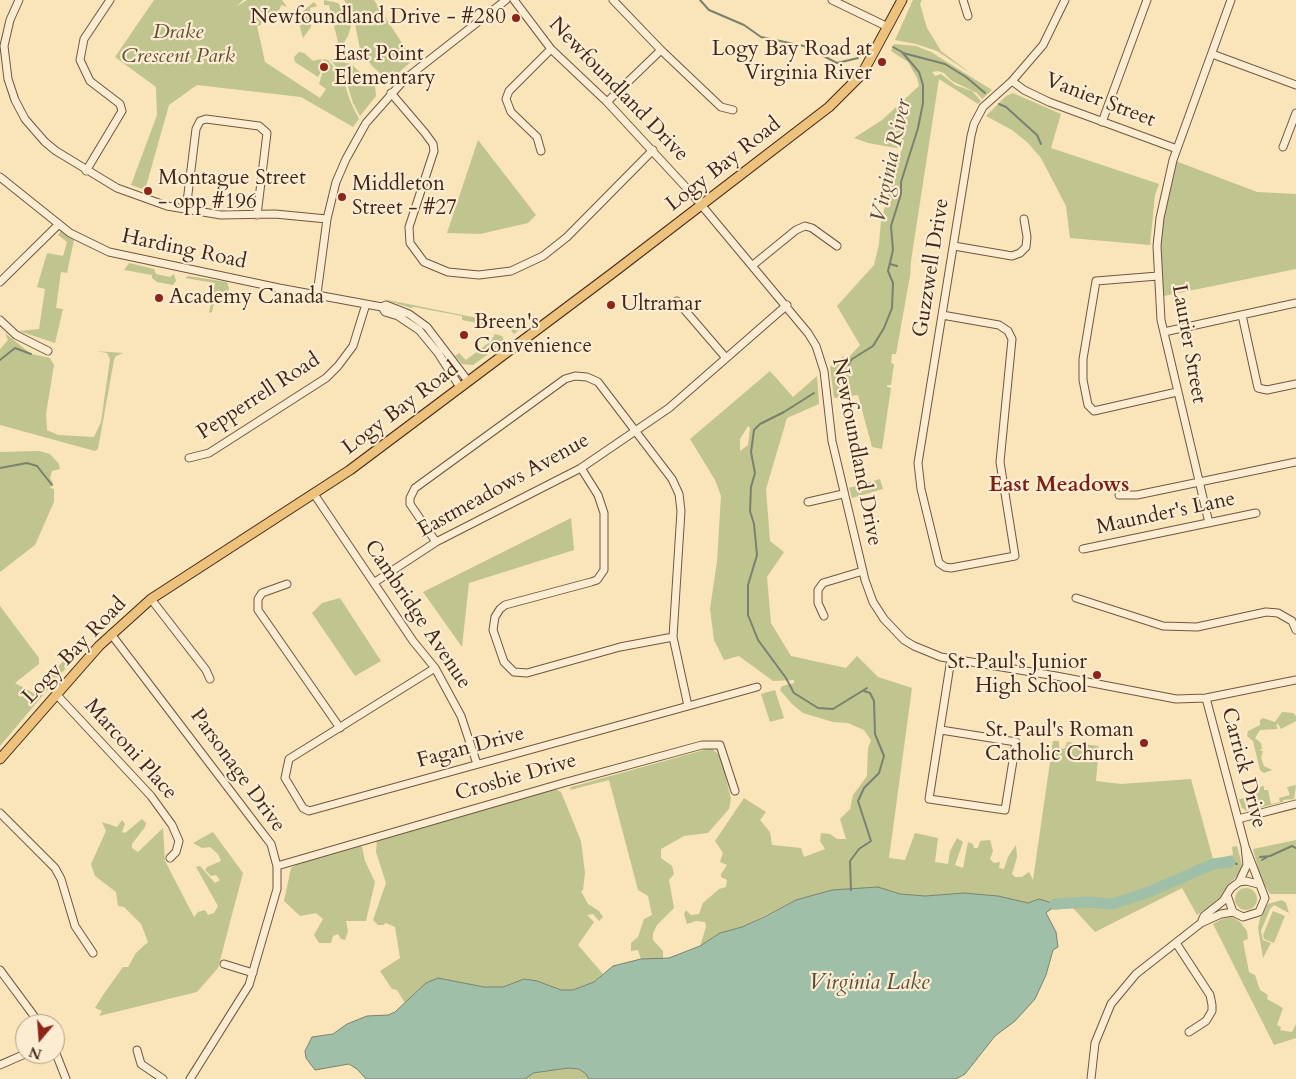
<!DOCTYPE html>
<html>
<head>
<meta charset="utf-8">
<style>
  body { margin:0 }
  #map { position:relative; width:1296px; height:1079px; overflow:hidden; background:#fae4b9; font-family:Cardo,serif }
  canvas { display:block }
  .north { position:absolute; left:15px; top:1014px; width:50px; height:50px; box-sizing:border-box; background:#fcedd2; border:1px solid #b29d88; border-radius:50%; rotate:198deg; font-size:14px; font-weight:700; line-height:20px; text-align:center; color:#432619 }
  .north::after { content:''; display:block; margin:auto; width:18px; height:22px; background:#8f2418; clip-path:polygon(50% 0,100% 100%,50% 72%,0 100%) }
</style>
</head>
<body>
<div id="map">
<canvas width="1296" height="1079"></canvas>
<div class="north">N</div>
</div>
<script>
const context = document.querySelector('canvas').getContext('2d');
context.lineJoin = 'round';
function fillPath(path, color) { context.fillStyle = color; context.fill(path, 'evenodd'); }
const shape = rows => new Path2D(rows.map(r => 'M' + r).join(''));
function stroke(path, color, width, dash) { context.strokeStyle = color; context.lineWidth = width; context.lineCap = dash ? 'butt' : 'round'; context.setLineDash(dash || []); context.stroke(path); }
function label(font, color, halo, rows, align = 'center') {
  context.font = font + ' Cardo,serif'; context.lineWidth = 4.5; context.setLineDash([]); context.textBaseline = 'middle'; context.strokeStyle = halo; context.fillStyle = color; for (const [text, x, y, turn = 0] of rows) {
    context.save(); context.translate(x, y); context.rotate((+turn || 0) * Math.PI / 180); context.textAlign = isNaN(turn) ? turn : align; if (halo) context.strokeText(text, 0, 0); context.fillText(text, 0, 0); context.restore();
  }
}
fillPath(shape([
  [154,0,243,0,236,7,247,0,282,0,287,7,281,5,278,14,282,17,261,22,261,25,257,26,265,62,320,98,326,89,319,84,324,68,323,59,328,60,342,77,351,103,359,119,353,127,301,97,197,85,169,105,145,190,131,185,157,115,156,87,115,57],
  [324,0,338,3,349,16,351,26,348,36,343,44,336,48,332,45,338,42,329,5,324,5],
  [344,0,374,0,413,60,396,75,381,74,372,66,360,49,353,14],
  [913,0,922,0,920,4,927,28,941,51,973,75,937,51,916,44,895,40],
  [314,2,317,6,310,8,311,27,303,38,299,24,301,13],
  [894,44,916,46,931,52,992,90,982,99,977,93,952,81,944,73,938,71,932,72,935,76,941,74,955,85,972,91,981,101,978,104,939,79,911,261,910,276,896,354,892,354,891,363,894,364,891,385,887,385,887,387,891,388,882,449,872,447,858,395,834,398,830,367,843,356,847,359,860,345,837,306,874,265,879,244,881,220,902,149,868,143,854,138,882,120,919,86,917,78,908,62,891,51],
  [299,52,304,53,313,61,321,59,322,69,318,77,295,62,294,57],
  [330,59,351,64,372,83,363,85,353,84,343,76],
  [346,80,358,86,373,84,375,86,376,96,360,116,353,103],
  [1013,93,1061,114,1051,148,1159,184,1155,195,1150,245,1070,238,1066,206,1041,158,1027,142,1012,130,986,116,1006,96],
  [478,140,536,215,528,223,480,234,447,233],
  [1173,160,1257,192,1296,194,1296,269,1159,297,1157,246],
  [61,231,74,240,67,273,61,272,56,308,63,309,55,343,19,331,39,329,45,289,37,287,47,253,63,256,67,242,58,235],
  [129,263,154,269,156,274,170,277,174,274,176,281,173,285,157,282,152,278,152,275,124,270],
  [188,276,227,282,229,288,226,304,214,302,212,312,209,313,215,283,185,278],
  [383,299,522,327,522,328,514,334,505,324,485,320,483,324,462,320,462,316,414,307,411,308],
  [5,333,31,354,50,358,54,365,46,414,47,430,58,435,94,437,101,422,110,359,107,353,96,351,123,353,116,356,114,360,98,449,95,451,0,425,0,349,8,340],
  [495,334,502,336,505,342,473,365,462,364,455,356,459,353,466,360,491,341],
  [770,371,793,397,817,376,819,404,787,418,766,489,770,541,784,552,767,577,771,623,791,656,846,668,857,656,878,677,912,688,889,858,905,860,915,833,938,838,935,862,948,864,950,851,957,838,963,842,955,865,963,868,968,842,973,844,974,848,978,848,980,841,990,840,993,851,990,859,994,863,1000,862,999,868,1004,869,1008,857,1016,845,1017,857,1012,874,1015,877,1022,877,1029,872,1033,880,1053,741,1059,741,1059,747,1061,749,1065,748,1067,742,1099,746,1096,781,1121,784,1191,779,1213,859,1233,855,1232,847,1237,846,1242,865,1239,874,1229,884,1219,899,1197,915,1182,888,1095,932,1073,908,1052,910,1046,913,1044,907,998,896,964,893,925,896,900,894,878,887,832,890,796,900,742,927,720,933,700,946,706,927,705,922,696,921,687,924,684,914,686,910,691,915,699,914,703,903,719,889,726,887,727,880,721,877,721,874,727,865,720,862,723,853,715,841,744,798,766,812,760,820,770,832,772,845,801,848,804,857,825,849,820,841,821,833,830,834,837,839,846,839,840,819,850,809,853,795,867,776,868,748,871,740,864,730,848,723,833,722,803,713,792,704,780,690,782,686,794,683,794,680,773,681,739,656,724,660,714,640,710,609,717,561,721,496,715,480,690,439],
  [748,426,750,428,748,445,740,451,740,439],
  [39,451,50,454,59,464,60,469,52,471,50,478,53,483,50,488,54,489,54,502,35,545,0,572,0,452],
  [880,479,883,489,852,498,849,488],
  [571,518,574,550,469,583,462,647,423,592],
  [340,598,381,661,355,676,312,613,322,603],
  [0,606,39,658,39,664,15,683,35,694,63,661,87,643,0,746],
  [775,690,784,718,770,722,761,694],
  [1282,712,1293,713,1296,716,1296,721,1281,729,1278,724,1276,725,1278,729,1260,730,1255,738,1261,743,1262,749,1259,750,1263,751,1261,758,1264,766,1272,770,1264,773,1260,770,1253,741,1247,736,1248,731,1260,725,1260,720,1263,718,1275,722],
  [707,749,712,749,721,756,731,799,729,809,708,833,684,836,661,849,661,858,672,866,674,874,669,880,674,908,657,925,653,933,653,940,663,951,663,959,641,959,638,950,631,951,631,943,638,937,644,919,652,915,648,896,638,890,609,780,570,790,571,787],
  [1296,785,1294,799,1283,800,1283,802,1247,811,1242,808,1239,799,1245,798,1248,804,1259,801,1256,798,1256,790,1252,789,1264,786,1264,790,1268,790,1271,804,1280,802,1279,798,1290,795,1287,787],
  [555,789,561,792,581,841,585,873,583,890,581,891,588,904,599,911,603,917,599,921,593,914,587,915,594,922,578,945,603,974,594,982,573,990,561,990,537,981,524,979,503,987,484,987,438,978,426,983,405,1003,397,990,392,989,380,971,400,958,395,927,386,923,383,925,378,925,373,920,386,883,376,852,377,839],
  [142,819,146,823,145,827,132,844,132,848,138,852,163,828,165,861,194,917,198,912,205,910,208,915,214,913,218,906,196,867,200,866,215,883,220,880,216,875,211,876,205,870,207,867,221,861,218,854,210,847,202,848,193,843,213,832,243,873,218,968,197,992,99,1016,102,1011,95,1008,103,995,123,967,128,967,136,953,148,942,141,924,124,907,118,906,116,892,95,876,91,864,106,831,102,822,117,827,122,820,125,824,122,832,125,833],
  [1296,840,1296,894,1270,894,1261,879,1253,849],
  [359,845,362,847,365,861,375,882,366,921,346,921,348,931,345,940,341,939,338,934,333,936,331,943,319,943,314,935,323,919,316,913,300,916,284,901,291,868,299,863,341,852],
  '1235 899a11 11 0 1 1 22 0a11 11 0 1 1-22 0Z',
  [1282,900,1286,903,1289,913,1274,905,1270,909,1261,931,1263,940,1271,943,1263,958,1258,928,1260,918,1268,904],
  [1273,911,1285,916,1274,943,1264,939,1263,935],
  [1232,917,1240,922,1247,931,1248,939,1243,941,1249,972,1255,975,1260,990,1268,995,1267,999,1283,1008,1277,1025,1281,1027,1280,1030,1292,1032,1296,1024,1296,1038,1274,1045,1213,924,1222,919],
  [568,1068,579,1069,587,1074,589,1079,525,1079,532,1073]
]), '#c0c48e');
const water = shape([
  [878,887,900,894,925,896,964,893,998,896,1028,903,1039,899,1055,904,1046,913,1056,932,1058,947,1053,950,1046,975,1035,999,1015,1021,995,1036,965,1074,956,1079,589,1079,586,1074,579,1069,568,1068,533,1073,525,1079,366,1079,357,1069,349,1064,315,1070,306,1058,305,1051,312,1037,333,1034,347,1024,367,1016,388,1015,395,1012,426,983,438,978,484,987,503,987,524,979,537,981,561,990,573,990,594,982,613,966,641,959,669,958,700,946,720,933,742,927,764,917,796,900,832,890,878,887]
]);
fillPath(water, '#9fbfa9');
stroke(water, '#7a826f', 1);
stroke(shape([
  [700,0,709,10,744,25,761,37,804,46,837,63,858,58],
  [903,53,945,64,966,77,985,93],
  [999,104,1006,107,1037,135,1041,144],
  [890,264,897,266],
  [0,360,15,348,31,354],
  [848,365,852,359,873,346,884,328,892,308,893,283,888,271,893,250,891,226,901,194,901,182,918,128,923,103,923,85,919,72,902,52,893,47],
  [814,393,784,412,760,424,754,430,751,452,755,473,751,487,750,511,754,524,757,555,748,585,748,615,758,640,786,678,794,693,818,708,833,709,867,688],
  [0,468,27,463,37,466,52,485],
  [1260,857,1270,856,1292,846,1296,848],
  [1262,860,1267,857],
  [1230,862,1237,864],
  [851,890,850,861,859,849,871,841,858,801,864,788,879,773,884,756,875,734,874,701,870,693,864,691]
]), '#7a826f', 2);
stroke(shape([
  [1055,904,1088,902,1112,904,1149,892,1213,864,1230,862]
]), '#9fbfa9', 11);
const minor = shape([
  [19,0,10,20,4,46,8,79,15,100,25,119,45,142,56,151,117,188,167,206,221,215,275,214,327,219],
  [514,0,551,49,607,102,693,195,808,333,816,346,824,371,832,441,865,580,873,602,884,619,904,640,914,646,941,657,1056,676,1176,699,1206,698,1296,680],
  [613,0,661,50,721,107,733,110],
  [832,0,888,27],
  [963,0,968,16],
  [1212,54,1296,85],
  [1012,81,1024,90,1049,102,1177,149],
  [391,93,425,133,433,144,434,151,409,227,410,243,424,262,448,272,479,275,511,271,543,256,567,237,653,150],
  [607,102,661,50],
  [1102,122,1147,0],
  [1283,147,1296,113],
  [541,151,537,137,511,112,506,99,509,91,551,49],
  [86,171,122,111,120,104,90,81,80,60,84,39,110,0],
  [0,177,70,233,109,252,279,288,382,307,386,305,409,314,427,327,468,381],
  [186,210,196,129,200,121,206,119,259,126,267,133,257,215],
  [954,246,1012,256,1020,253,1026,247,1027,237,1024,219],
  [753,265,796,230,805,226,812,228,837,246],
  [1158,276,1096,281,1083,359,1083,380,1088,405,1094,411,1177,392],
  [0,282,59,224],
  [317,294,327,219,336,182,346,159,366,123,405,79,506,0],
  [677,301,726,358],
  [382,307,385,312,398,316,419,330,438,353,460,387],
  [942,315,999,325,1008,331,1012,339,1000,462,1015,556,951,568,945,567,939,563,921,489,918,463,971,136,974,124,983,107,1012,81,1043,45,1065,0],
  [1242,315,1258,388,1267,390,1296,384],
  [0,320,16,335,48,351],
  [1164,332,1296,303],
  [189,458,209,453,326,378,338,366,353,346,366,304],
  [581,468,598,495,604,513,604,570,597,580,591,582,505,605,500,609,495,617,493,630,504,662,514,672,527,673,620,647,673,637],
  [314,494,413,641,435,668,461,716,477,764],
  [1119,495,1137,495,1296,462],
  [808,502,843,494],
  [1209,523,1161,320,1157,246,1160,218,1173,160,1231,0],
  [436,542,410,504,410,498,415,488,565,379,575,376,587,377,598,382,672,479,679,494,681,511,673,637,688,706],
  [1083,549,1256,513],
  [375,582,436,542,581,468,669,408,787,305],
  [287,584,262,593,258,599,258,610,340,728],
  [1076,598,1163,626,1197,627,1266,612,1278,613,1292,621,1296,630],
  [151,599,206,670,210,679],
  [824,616,818,603,818,590,823,583,863,571],
  [111,634,261,831,271,844,277,866,277,889,249,985,190,1079],
  [435,668,289,759,285,778,303,808,309,811,757,687],
  [56,694,151,796,172,825,179,841,176,852,170,858],
  [1206,698,1245,846,1265,898,1259,912,1243,917,1233,912,1227,895],
  [941,730,1016,742,1005,810,929,799,951,659],
  [0,813,55,868,61,879,75,926,93,953],
  [1238,819,1296,804],
  [277,866,563,783,702,745,720,745,735,791],
  [1239,882,1246,881,1258,884],
  [1201,923,1221,914,1233,912],
  [1176,943,1210,995,1212,1005,1212,1011,1206,1021,1189,1032],
  [224,964,253,973],
  [0,970,40,1024],
  [137,1050,141,1064,163,1079],
  [55,1051,66,1079],
  [0,1065,25,1054],
  [1091,1079,1095,1043,1111,1004,1136,974,1201,923,1204,916,1223,901,1231,888,1239,882,1247,865,1245,846]
]);
const major = shape([
  [0,759,99,646,151,599,350,470,614,272,829,107,862,74,902,0]
]);
stroke(minor, '#715641', 9);
stroke(major, '#432619', 11);
stroke(minor, '#fcedd2', 7);
stroke(major, '#edc27c', 9);
for (const [x, y, r, color] of [
  [516,18,5,"#8f2418"],
  [882,62,5,"#8f2418"],
  [324,67,5,"#8f2418"],
  [148,191,5,"#8f2418"],
  [342,197,5,"#8f2418"],
  [159,298,5,"#8f2418"],
  [611,305,5,"#8f2418"],
  [464,335,5,"#8f2418"],
  [1097,675,5,"#8f2418"],
  [1144,743,5,"#8f2418"]
]) { const dot = new Path2D(); dot.arc(x, y, r, 0, 2 * Math.PI); context.fillStyle = color; context.fill(dot); stroke(dot, '#fcedd2', 2); }
label('21px', '#432619', '#fcedd2', [
  ["Newfoundland Drive - #280",506,18,"right"],
  ["Logy Bay Road at",872,50,"right"],
  ["Virginia River",872,74,"right"],
  ["East Point",334,55],
  ["Elementary",334,79],
  ["Montague Street",158,179],
  ["- opp #196",158,203],
  ["Middleton",352,185],
  ["Street - #27",352,209],
  ["Academy Canada",169,298],
  ["Ultramar",621,305],
  ["Breen's",474,323],
  ["Convenience",474,347],
  ["St. Paul's Junior",1087,663,"right"],
  ["High School",1087,687,"right"],
  ["St. Paul's Roman",1134,731,"right"],
  ["Catholic Church",1134,755,"right"]
], 'left');
label('italic 21px', '#624e36', '#fcedd2', [
  ["Drake",178,33],
  ["Crescent Park",178,57]
]);
label('21px', '#432619', '#fcedd2', [
  ["Newfoundland Drive",618,90,46],
  ["Vanier Street",1100,101,21],
  ["Logy Bay Road",724,165,-38],
  ["Harding Road",184,250,12],
  ["Guzzwell Drive",932,268,-81],
  ["Laurier Street",1188,344,80],
  ["Pepperrell Road",259,397,-33],
  ["Logy Bay Road",401,409,-37],
  ["Newfoundland Drive",856,452,79],
  ["Eastmeadows Avenue",504,486,-29],
  ["Maunder's Lane",1166,514,-12],
  ["Cambridge Avenue",417,615,56],
  ["Logy Bay Road",75,651,-46],
  ["Fagan Drive",471,748,-15],
  ["Marconi Place",130,750,48],
  ["Carrick Drive",1243,768,75],
  ["Parsonage Drive",237,771,54],
  ["Crosbie Drive",516,778,-16]
]);
label('italic 22px', '#5a4c3d', '#fcedd2', [
  ["Virginia River",892,161,-78],
  ["Virginia Lake",869,984]
]);
label('bold 22px', '#7a1f14', '#fcedd2', [
  ["East Meadows",1059,486]
]);
</script>
</body>
</html>
